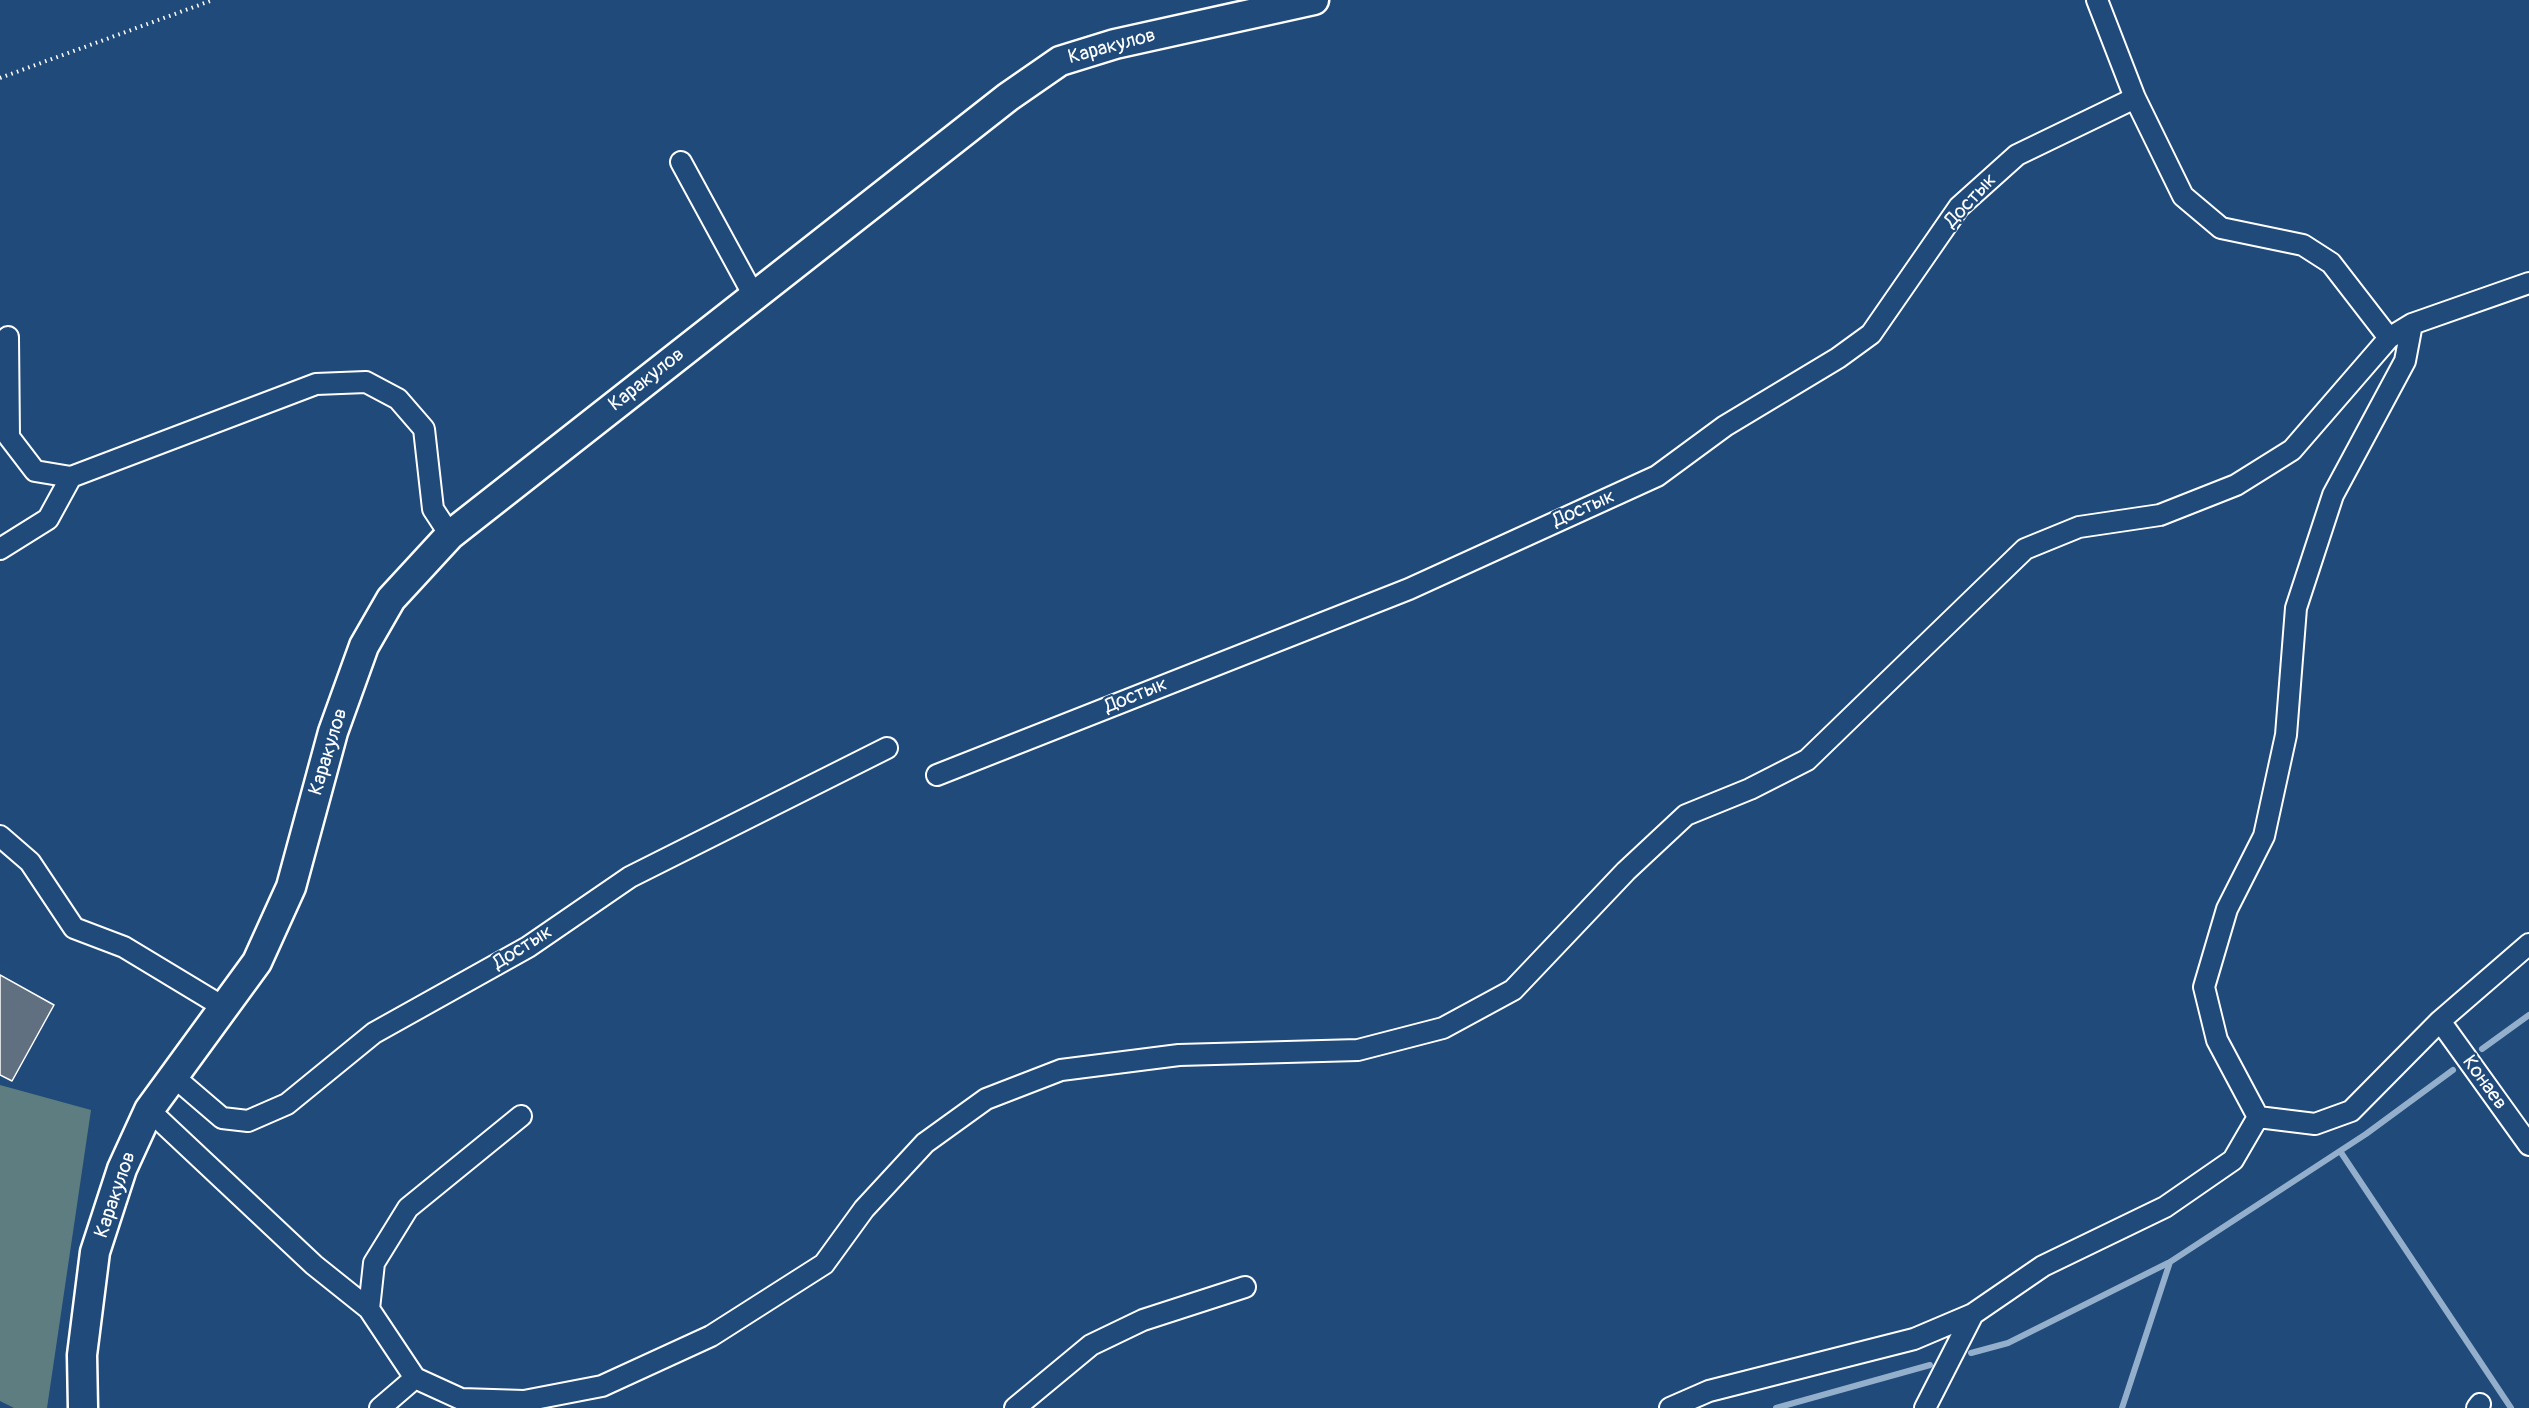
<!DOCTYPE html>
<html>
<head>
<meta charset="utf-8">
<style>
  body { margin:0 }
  canvas { display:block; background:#1f4a7a }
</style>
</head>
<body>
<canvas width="2529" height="1408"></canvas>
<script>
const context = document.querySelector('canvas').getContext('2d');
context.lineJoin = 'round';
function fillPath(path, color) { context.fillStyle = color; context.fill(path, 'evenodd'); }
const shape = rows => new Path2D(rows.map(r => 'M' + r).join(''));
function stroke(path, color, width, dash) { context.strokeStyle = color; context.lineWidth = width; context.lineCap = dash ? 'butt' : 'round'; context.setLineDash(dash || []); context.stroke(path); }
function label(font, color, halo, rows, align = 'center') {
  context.font = font + ' Pangolin,sans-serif'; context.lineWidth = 4.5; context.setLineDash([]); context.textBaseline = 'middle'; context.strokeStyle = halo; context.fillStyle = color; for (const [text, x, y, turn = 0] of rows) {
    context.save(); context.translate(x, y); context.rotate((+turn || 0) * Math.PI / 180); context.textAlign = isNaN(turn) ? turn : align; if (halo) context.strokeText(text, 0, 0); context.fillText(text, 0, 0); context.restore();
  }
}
fillPath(shape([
  [0,1085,91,1110,47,1408,14,1408,0,1401]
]), '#5d7d81');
stroke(shape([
  [2482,1049,2529,1015],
  [2340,1151,2511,1408],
  [1971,1353,2008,1343,2170,1262,2366,1134,2453,1070],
  [1776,1408,1930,1365],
  [2122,1408,2170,1262]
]), '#94afcb', 6);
const building = shape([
  [0,975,54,1005,12,1081,0,1075,0,975]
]);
fillPath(building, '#607080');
stroke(building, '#fff', 1.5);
const street = shape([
  [2097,0,2135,98,2183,196,2221,228,2303,245,2331,263,2389,338],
  [681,162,754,296],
  [8,337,9,437,35,471,71,477,316,384,366,382,398,399,424,429,433,509,450,535],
  [0,549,48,519,71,477],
  [937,775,1409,589,1657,476,1725,426,1838,358,1871,334,1959,207,2017,155,2135,98],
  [0,836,30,862,74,928,124,947,225,1008],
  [2440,1021,2529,1145],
  [173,1076,222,1118,248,1121,287,1104,374,1033,528,947,630,877,887,748],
  [149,1110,314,1265,369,1309,415,1378,380,1408],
  [2258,1117,2217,1040,2204,987,2227,909,2264,836,2286,735,2296,608,2333,495,2405,361,2412,324],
  [369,1309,374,1263,408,1208,521,1116],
  [415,1378,461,1399,524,1401,602,1386,711,1336,824,1264,864,1209,925,1143,986,1099,1061,1070,1179,1055,1358,1050,1443,1028,1513,990,1626,871,1686,815,1750,789,1807,760,2025,549,2079,527,2160,515,2236,485,2292,450,2389,338,2412,324,2529,283],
  [1015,1408,1091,1345,1143,1320,1245,1287],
  [1670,1408,1709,1391,1914,1339,1973,1314,2043,1266,2165,1207,2233,1160,2258,1117,2315,1124,2351,1111,2440,1021,2529,944],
  [1925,1408,1973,1314],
  [2477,1408,2480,1404]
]);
const secondary = shape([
  [83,1408,82,1355,95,1252,122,1169,149,1110,257,962,291,887,333,732,364,646,391,599,450,535,1008,97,1060,61,1115,44,1314,0]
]);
stroke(street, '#fff', 24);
stroke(secondary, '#fff', 33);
stroke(shape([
  [0,78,213,0]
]), '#fff', 4, [1.5, 4.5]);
stroke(street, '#1f4a7a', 20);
stroke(secondary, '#1f4a7a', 28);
label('20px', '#fff', '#1f4a7a', [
  ["Каракулов",1112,47,-15],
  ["Достык",1971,201,-47],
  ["Каракулов",647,380,-38],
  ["Достык",1584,509,-24],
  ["Достык",1136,696,-22],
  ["Каракулов",329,752,-73],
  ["Достык",523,948,-32],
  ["Конаев",2484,1083,54],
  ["Каракулов",116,1195,-71]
]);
</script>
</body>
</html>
